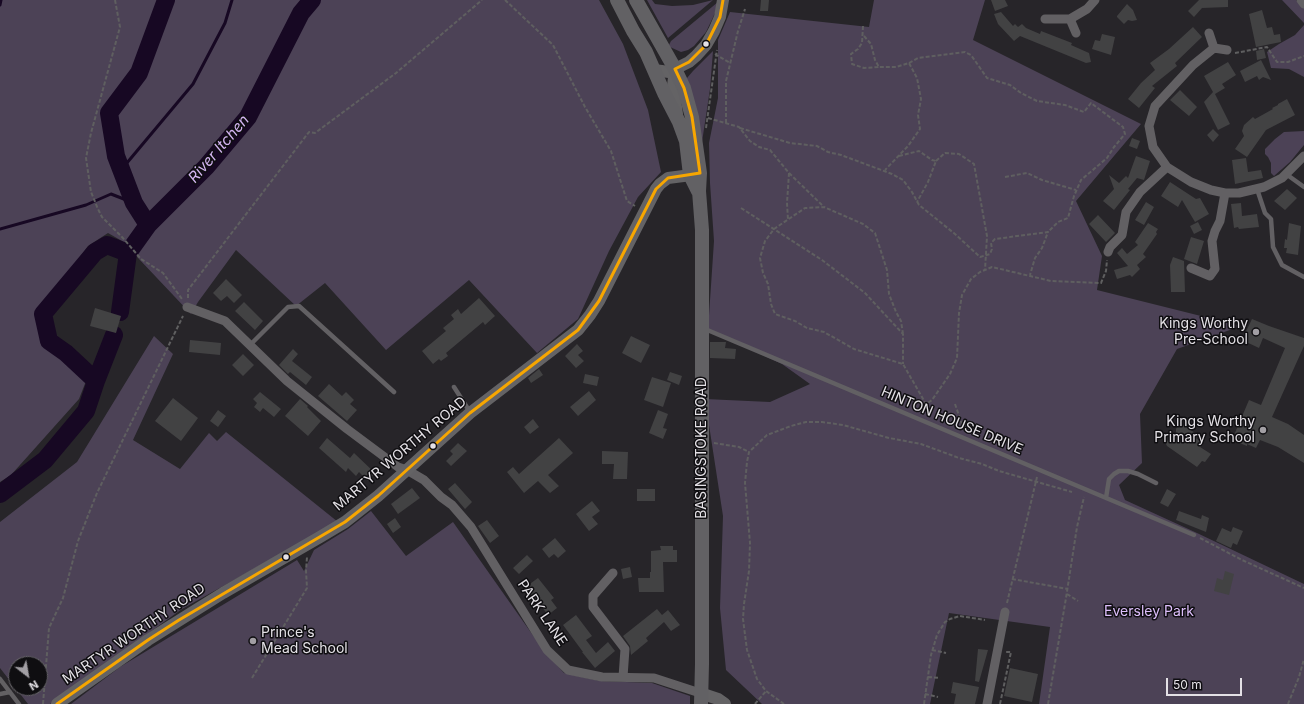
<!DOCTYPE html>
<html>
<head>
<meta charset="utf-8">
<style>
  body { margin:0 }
  #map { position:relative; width:1304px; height:704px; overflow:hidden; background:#272529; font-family:Inter,sans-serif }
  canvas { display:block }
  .north { position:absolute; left:8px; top:656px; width:40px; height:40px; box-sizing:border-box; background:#0f0e11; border:1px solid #646266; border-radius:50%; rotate:149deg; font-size:11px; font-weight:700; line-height:16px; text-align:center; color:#e4e1e6 }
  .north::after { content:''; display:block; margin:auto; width:14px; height:18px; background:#a29fa4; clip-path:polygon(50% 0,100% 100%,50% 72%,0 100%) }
  .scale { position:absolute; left:1166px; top:678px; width:76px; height:18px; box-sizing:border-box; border:2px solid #e4e1e6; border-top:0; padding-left:5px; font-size:12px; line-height:14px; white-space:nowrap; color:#e4e1e6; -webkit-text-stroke:3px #0f0e11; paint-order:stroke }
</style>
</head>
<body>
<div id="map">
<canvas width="1304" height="704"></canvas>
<div class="north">N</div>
<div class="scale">50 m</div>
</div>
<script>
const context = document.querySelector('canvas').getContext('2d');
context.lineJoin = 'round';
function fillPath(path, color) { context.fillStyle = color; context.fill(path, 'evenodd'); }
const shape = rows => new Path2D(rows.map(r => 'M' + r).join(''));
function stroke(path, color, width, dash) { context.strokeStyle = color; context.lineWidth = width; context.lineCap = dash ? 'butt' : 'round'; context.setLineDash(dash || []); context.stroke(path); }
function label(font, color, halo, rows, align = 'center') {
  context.font = font + ' Inter,sans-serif'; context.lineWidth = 3; context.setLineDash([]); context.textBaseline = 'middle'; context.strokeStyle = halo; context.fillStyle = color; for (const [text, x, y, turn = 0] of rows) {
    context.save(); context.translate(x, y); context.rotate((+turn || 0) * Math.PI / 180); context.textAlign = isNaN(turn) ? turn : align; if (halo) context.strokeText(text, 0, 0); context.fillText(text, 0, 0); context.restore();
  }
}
fillPath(shape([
  [0,0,599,0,623,44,648,110,661,172,638,197,609,251,578,319,537,353,469,280,386,350,325,283,296,306,236,250,198,302,191,314,122,241,108,233,88,246,40,312,46,342,88,376,79,399,11,475,0,482],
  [647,0,652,0,655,4,672,6,693,5,713,0,668,38],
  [874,0,985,0,973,40,1141,124,1076,201,1102,256,1097,290,1241,326,1177,349,1140,414,1142,463,1119,485,1125,500,1197,533,1304,584,1304,704,1039,704,1050,627,949,613,930,704,762,704,726,670,720,608,723,516,705,399,770,402,810,384,782,364,708,330,714,241,710,183,709,143,718,98,718,40,730,12,869,27],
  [1282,0,1296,0,1304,8,1304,23],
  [718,2,715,13,706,32,694,46,688,50,681,52,670,47,669,45,671,41],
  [1304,25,1304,77,1289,69,1271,68,1267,52,1279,44,1295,35],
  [713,51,710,89,702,142,686,84,687,78,693,71],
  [1304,131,1304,145,1290,162,1274,176,1271,173,1271,163,1268,157,1265,154,1265,149,1275,139,1284,132],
  [154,336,173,354,133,440,180,469,209,433,217,441,226,432,338,522,182,609,50,704,28,704,0,668,0,522,77,462],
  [16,664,40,664,40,688,16,688],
  [371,511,406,556,453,522,544,651,564,673,600,681,652,683,690,696,690,704,71,704,120,667,297,560,304,571,314,550,348,529]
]), '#4c4256');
stroke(shape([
  [0,5,1,0],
  [121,170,193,84,225,23,232,0],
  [0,229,86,205,111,194,134,203]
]), '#170823', 3);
stroke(shape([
  [148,225,134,203,116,156,109,113,139,73,166,0],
  [120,312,128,253],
  [96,381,114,335],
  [0,494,45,460,86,411,96,381,66,353,49,341,43,314,95,252,107,245,128,253,148,225,206,167,248,117,301,13,312,0]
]), '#170823', 18);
fillPath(shape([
  [761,0,769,0,768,11,760,11],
  [991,0,1005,0,1008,6,995,11],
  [1199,0,1228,0,1228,7,1202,8,1194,17,1188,11],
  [1127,4,1133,10,1137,20,1132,21,1128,20,1124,24,1117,17,1117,16],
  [1262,10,1267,28,1272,27,1274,35,1280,34,1281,42,1256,47,1249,14],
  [1001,12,1013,26,1015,24,1018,27,1022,24,1026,28,1040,34,1041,31,1072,43,1071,45,1089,53,1091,62,1086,63,1020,36,1014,41,998,24,994,14],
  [1193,27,1202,37,1175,63,1177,66,1152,86,1155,88,1139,108,1128,99,1141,83,1155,70,1150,63,1169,49],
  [1102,34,1115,37,1111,55,1092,49,1095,40,1100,41],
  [1264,49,1266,58,1257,60,1256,51],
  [1261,60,1271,80,1263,77,1259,80,1257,76,1245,82,1240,71],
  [1228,62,1236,75,1222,84,1225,88,1215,94,1230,124,1218,130,1204,102,1213,92,1204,76],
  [1180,90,1197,107,1189,116,1170,100],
  [1287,99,1295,115,1266,130,1247,157,1235,149,1244,136,1242,131,1244,125,1253,117,1255,119,1273,109,1272,108,1278,105,1278,104],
  [1213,129,1219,135,1213,142,1207,135],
  [1132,138,1140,141,1137,149,1129,146],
  [1136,156,1150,161,1144,180,1137,178,1128,189,1130,190,1114,210,1103,201,1114,189,1109,175,1119,183,1126,176,1128,178],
  [1246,158,1248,172,1261,170,1263,178,1235,184,1232,160],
  [1170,182,1196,199,1200,198,1209,214,1195,222,1182,200,1178,207,1161,196],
  [1287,189,1297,198,1285,210,1274,201],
  [1146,202,1154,207,1144,225,1135,220],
  [1241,203,1242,216,1257,214,1259,227,1239,229,1238,227,1234,228,1231,204],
  [1098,215,1115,233,1106,242,1089,224],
  [1198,222,1202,230,1194,234,1190,226],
  [1148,223,1158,229,1156,232,1157,234,1143,254,1146,257,1137,265,1140,269,1132,277,1130,275,1117,279,1114,270,1128,266,1117,253,1122,248,1127,254,1138,245,1135,242],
  [1289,223,1301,226,1298,255,1286,253,1287,248,1284,248,1285,239,1287,240],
  [1191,237,1204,241,1197,264,1184,259],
  [1173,257,1184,261,1185,292,1171,292,1170,265],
  [226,279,242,295,234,303,227,296,221,301,213,293],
  [479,298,495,316,485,325,483,322,446,353,448,356,441,361,439,359,433,364,422,351,446,331,443,328,454,319,451,315,458,309,461,314],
  [244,302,263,321,255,330,235,311],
  [95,308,121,316,116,333,90,326],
  [1252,319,1269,326,1304,338,1304,346,1272,417,1288,424,1304,435,1304,463,1278,447,1260,440,1256,448,1247,444,1247,446,1232,440,1249,400,1261,405,1285,348,1263,338,1259,348,1242,340],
  [631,336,650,345,641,363,622,353],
  [190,340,221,343,220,355,189,352],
  [710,342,726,342,725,348,736,349,735,359,710,358],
  [577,344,583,351,578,355,584,361,576,368,565,356],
  [293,349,298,354,292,361,312,377,306,385,290,372,288,374,279,365],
  [243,354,254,365,243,376,232,365],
  [539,369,543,375,531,383,528,378],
  [670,372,682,376,679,385,667,380],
  [585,374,599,377,597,386,583,383],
  [652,377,671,383,663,407,644,400],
  [329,384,342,396,346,392,354,400,350,404,357,410,347,421,318,396],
  [589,391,596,400,578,416,570,407],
  [260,392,281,409,274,417,263,408,260,412,254,407,257,403,253,399],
  [173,398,198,418,181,441,155,421],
  [300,399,308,406,307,407,321,421,308,436,285,416],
  [218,410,226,416,218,427,210,421],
  [658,410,668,414,663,428,667,429,663,439,649,433],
  [533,419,539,427,530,434,524,427],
  [1179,424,1182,424,1198,435,1196,438,1202,443,1200,447,1211,454,1205,462,1202,461,1197,467,1167,446,1166,444,1167,441,1176,434,1176,429],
  [327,438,350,458,354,453,375,473,368,481,359,472,356,476,348,468,346,472,319,448],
  [559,438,573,453,548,475,559,486,550,493,538,481,524,493,507,472,513,467,519,474],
  [458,443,467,451,451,466,446,461,453,454,450,451],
  [602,451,628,452,627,479,613,479,614,464,602,464],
  [455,483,472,502,465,509,448,489],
  [412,488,420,498,398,514,391,504],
  [637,489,655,489,655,501,637,501],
  [1167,489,1176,494,1168,507,1160,503],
  [592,501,600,511,592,517,598,524,589,531,576,514],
  [1179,511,1201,519,1202,515,1209,518,1206,532,1176,520],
  [395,518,401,527,393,533,387,524],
  [487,520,499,536,490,543,478,526],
  [1233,527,1243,531,1237,545,1233,543,1231,548,1216,541,1222,528,1231,532],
  [555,538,566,551,558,558,554,554,549,558,542,549],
  [660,546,673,546,673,550,677,550,677,562,663,562,664,592,639,592,638,578,650,578,650,572,651,572,651,551,661,550],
  [527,555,533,561,519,574,513,568],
  [630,567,632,577,623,579,621,569],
  [1225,571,1234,574,1229,595,1214,591,1217,578,1223,580],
  [538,578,554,598,551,600,557,608,548,615,535,598,534,599,527,589,527,586],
  [657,609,662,615,668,610,680,625,671,631,664,622,646,638,648,641,631,655,630,646,623,636],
  [576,615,592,636,586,640,596,653,608,642,615,651,595,668,582,652,583,652,563,625],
  [978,649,988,650,979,682,975,681],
  [1010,668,1038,674,1032,702,1004,696],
  [953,682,979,687,975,704,954,704,956,694,951,693]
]), '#424243');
stroke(shape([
  [115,0,120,27,91,133,86,158,91,192,98,209,102,217,122,237,141,259,163,273,182,299],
  [505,0,553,45,585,107,611,151,627,201,635,206],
  [863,26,862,43,858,49,851,54,852,64,864,68,879,67],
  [864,36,871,44,875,60,879,67,896,67,909,63,917,78,921,99,918,115,920,129,908,146,885,170],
  [1235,53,1267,47,1277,62,1288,62,1304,56],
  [715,54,730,63],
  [909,63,918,58,965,52,971,55,987,78,1010,85,1021,93,1037,101,1065,105,1084,112,1091,103,1123,127,1125,134,1114,147,1107,158,1081,180,1074,196,1068,218,1058,222,1048,232],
  [708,118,739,127,750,141,759,147,770,150,789,173,787,203,788,220],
  [726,123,726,81,738,31,745,9],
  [706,128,717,50],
  [740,128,790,143,817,146,828,152,841,155,892,174,903,180,912,192,919,205,955,234,980,257,990,254,992,249,991,243,995,239,1048,232,1042,248,1035,258,1030,275],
  [899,156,919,151,932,160,936,161,928,182,917,202],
  [936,161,945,153,959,154,974,164,987,236,985,270],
  [789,173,824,207],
  [1005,177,1027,173,1042,180,1076,190],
  [741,208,822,260,865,293,903,334,903,364],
  [188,298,188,290,309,132,315,133,396,73,482,0],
  [903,334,901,321,896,312,889,294,887,270,875,233,863,224,824,207,805,208,774,229,765,241,760,258,763,273,768,284,771,304,775,314,795,321,807,328,824,332,854,349,903,364,926,404],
  [955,404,964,430],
  [921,412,926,404,932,400,950,374,957,358,959,313,962,295,971,279,980,272,992,267,1051,281,1101,283,1106,271,1107,260],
  [714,443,739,447,749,452],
  [1200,538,1242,560,1304,588],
  [1012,579,1068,589],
  [1067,594,1078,601],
  [1007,603,1037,477],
  [932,650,946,653],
  [928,677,940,678],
  [252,678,307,588,306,571,307,557],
  [925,694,938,697],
  [43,704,49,628,63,598,78,541,97,493,183,316],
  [755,704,766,691],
  [784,704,766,691,757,679,747,650,743,619,744,604,749,571,750,543,745,483,747,462,749,452,767,435,791,426,806,422,822,422,843,425,889,438,921,444,959,458,982,464,999,471,1072,492],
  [924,704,931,655,937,635,945,622,950,619,960,616,985,620],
  [1000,704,1011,652,1006,652],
  [1048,704,1066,598,1077,527,1084,497],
  [1288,704,1299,677,1304,659]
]), '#5f5f60', 2, [4, 2]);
stroke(shape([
  [1286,174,1304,187],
  [1257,189,1265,213,1271,219,1273,247,1282,265,1304,277],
  [705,329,1194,535],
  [250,345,288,307,299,306,394,392],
  [454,387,470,412],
  [1106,498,1109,479,1114,474,1119,471,1128,471,1138,474,1156,483],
  [0,679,19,704],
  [0,694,10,692]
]), '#626063', 4.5);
stroke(shape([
  [1301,0,1304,4],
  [1045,19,1070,19,1087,9,1095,0],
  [1070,19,1076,33],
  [1209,33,1214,48,1227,50],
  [1214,48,1193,65,1155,106,1149,126,1153,147,1167,167,1191,182,1211,190,1225,193,1239,193,1264,187,1282,178,1304,156],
  [1108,252,1110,247,1122,235,1126,212,1140,192,1167,167],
  [1191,268,1210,276,1215,269,1212,241,1215,231,1220,221,1225,193],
  [187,307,225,321,287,381,347,429,398,467,407,470,424,480,441,497,452,505,471,527,547,650,568,670,602,677,654,678,700,693],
  [613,573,593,596,593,607,625,649,623,677],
  [987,704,1005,612]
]), '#626063', 9);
stroke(shape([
  [675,69,673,86,677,114],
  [654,70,669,72,689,62,696,56,706,45,714,31,720,17,723,0],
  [700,693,718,699,725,704],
  [57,704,148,640,223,593,320,537,345,522,378,496,470,413,578,330,590,315,599,301,656,189,660,184,668,178,699,174]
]), '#646365', 12);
stroke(shape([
  [617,0,633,31,646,52,664,93,679,122,686,141,690,175,698,191],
  [636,0,675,69,684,88,692,117,700,173,699,191,702,230,702,664,701,704]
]), '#626164', 14);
stroke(shape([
  [675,69,689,62,706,45,720,17,723,0],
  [57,704,148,640,179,620,345,522,378,496,470,413,578,330,599,301,656,189,668,178,700,173,692,117,684,88,675,69]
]), '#f7a600', 3);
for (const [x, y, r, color] of [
  [706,44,3.5,"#e4e1e6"],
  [1256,332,4,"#a29fa4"],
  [1263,430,4,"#a29fa4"],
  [433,446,3.5,"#e4e1e6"],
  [286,557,3.5,"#e4e1e6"],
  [253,641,4,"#a29fa4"]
]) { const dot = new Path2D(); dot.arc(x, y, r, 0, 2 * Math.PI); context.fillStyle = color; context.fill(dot); stroke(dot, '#0f0e11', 1.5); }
label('14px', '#e4e1e6', '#0f0e11', [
  ["Kings Worthy",1248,324],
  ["Pre-School",1248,340],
  ["Kings Worthy",1255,422],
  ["Primary School",1255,438],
  ["Prince's",261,633,"left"],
  ["Mead School",261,649,"left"]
], 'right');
label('14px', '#e4e1e6', '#0f0e11', [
  ["HINTON HOUSE DRIVE",952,421,23],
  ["BASINGSTOKE ROAD",702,448,-90],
  ["MARTYR WORTHY ROAD",400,454,-40],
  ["PARK LANE",542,613,56],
  ["MARTYR WORTHY ROAD",134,634,-34]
]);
label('14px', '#ddbefb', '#0f0e11', [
  ["Eversley Park",1149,612]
]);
label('italic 15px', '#d3b4f1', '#0f0e11', [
  ["River Itchen",219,149,-49]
]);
</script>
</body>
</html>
